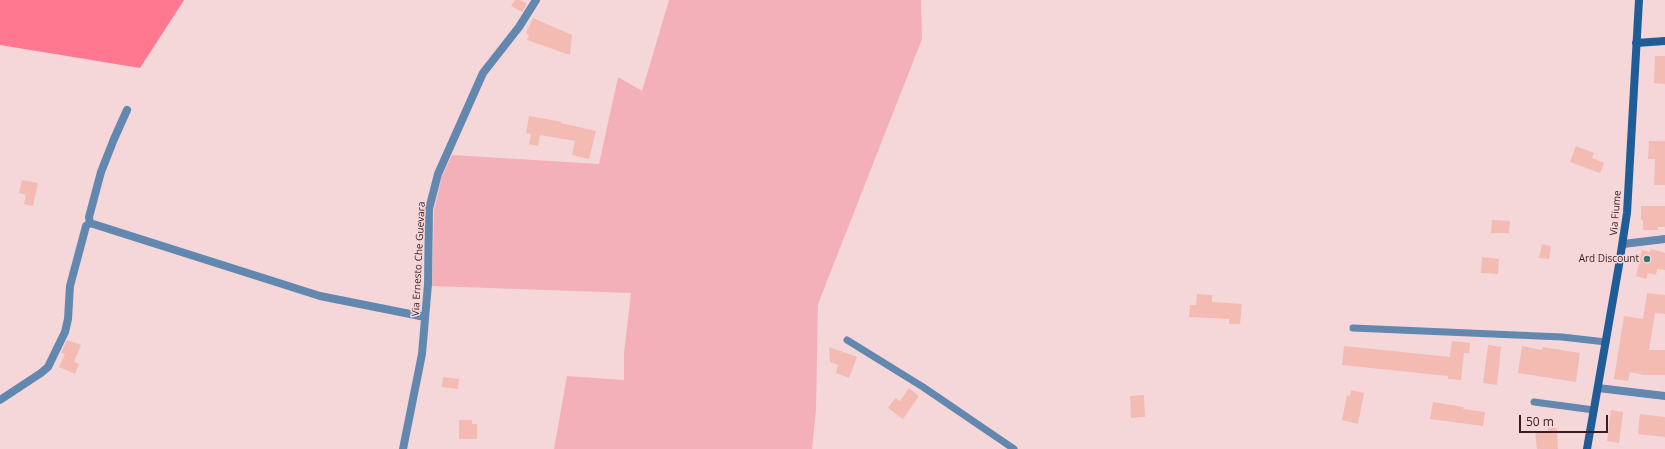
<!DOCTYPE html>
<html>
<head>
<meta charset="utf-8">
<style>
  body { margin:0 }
  #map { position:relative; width:1665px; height:449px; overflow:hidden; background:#f5d7da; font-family:"Open Sans",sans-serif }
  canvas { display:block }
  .scale { position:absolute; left:1519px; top:415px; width:89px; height:18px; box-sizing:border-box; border:2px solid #381d21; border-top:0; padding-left:5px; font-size:12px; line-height:14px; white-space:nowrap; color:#381d21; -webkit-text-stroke:3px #f5d7da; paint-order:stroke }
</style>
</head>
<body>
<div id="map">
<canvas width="1665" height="449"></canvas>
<div class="scale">50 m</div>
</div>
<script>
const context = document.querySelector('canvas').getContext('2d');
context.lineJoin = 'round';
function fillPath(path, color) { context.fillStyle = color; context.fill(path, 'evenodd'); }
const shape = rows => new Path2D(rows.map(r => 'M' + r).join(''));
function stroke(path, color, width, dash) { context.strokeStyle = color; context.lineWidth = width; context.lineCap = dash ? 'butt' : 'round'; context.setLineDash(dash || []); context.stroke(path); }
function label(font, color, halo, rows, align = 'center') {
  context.font = font + ' "Open Sans",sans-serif'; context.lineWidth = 3; context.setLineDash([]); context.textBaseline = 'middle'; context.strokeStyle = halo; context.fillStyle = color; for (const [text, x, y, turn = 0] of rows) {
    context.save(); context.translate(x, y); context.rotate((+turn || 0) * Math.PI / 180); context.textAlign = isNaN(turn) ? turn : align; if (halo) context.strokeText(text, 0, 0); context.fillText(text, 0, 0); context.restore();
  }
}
fillPath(shape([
  [669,0,921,0,922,39,818,304,816,409,812,449,554,449,567,376,624,380,624,353,631,293,432,286,434,210,442,176,452,155,599,164,618,77,642,91]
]), '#f4b0b8');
fillPath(shape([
  [0,0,184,0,140,68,0,45]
]), '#ff7890');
fillPath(shape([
  [515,0,520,0,527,4,522,12,511,6],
  [533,18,572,35,570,55,527,40,529,35,526,33],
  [1655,56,1665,56,1665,84,1654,83],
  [529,116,562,122,561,123,596,131,589,159,572,155,575,141,540,135,538,146,529,144,531,134,526,133],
  [1649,141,1665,141,1665,185,1654,185,1655,159,1648,159],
  [1576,146,1594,153,1592,158,1604,163,1600,173,1570,162],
  [22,180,38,183,33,206,24,204,26,195,19,193],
  [1641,206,1665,206,1665,227,1658,227,1658,230,1643,230,1643,220,1641,220],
  [1492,220,1510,221,1509,233,1491,233],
  [1542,244,1551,246,1549,259,1539,258],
  [1651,249,1665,253,1665,270,1657,269,1656,275,1648,273,1646,279,1636,276,1642,250,1650,252],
  [1482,257,1499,259,1498,274,1481,273],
  [1647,293,1665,295,1665,314,1655,313,1649,350,1665,350,1665,375,1644,375,1630,372,1628,381,1614,379,1624,316,1643,319],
  [1197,294,1212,295,1212,302,1242,304,1240,324,1229,324,1229,319,1189,317,1190,305,1196,305],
  [67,340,81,345,74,362,79,364,75,374,59,367,65,354,61,353],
  [1452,341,1470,343,1469,353,1464,353,1461,380,1448,379,1448,376,1342,365,1344,346,1450,357],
  [1488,345,1501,347,1497,385,1483,383],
  [1522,346,1542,350,1543,347,1580,353,1576,382,1518,373],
  [829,347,857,357,849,378,836,373,838,365,830,362],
  [443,377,459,379,458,389,442,387],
  [909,388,919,396,903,419,888,408,895,398,900,401],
  [1351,390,1364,393,1358,424,1342,420,1347,395,1350,396],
  [1144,395,1145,417,1131,418,1130,396],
  [1433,402,1464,407,1463,409,1485,412,1483,426,1430,419],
  [1611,410,1623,412,1619,443,1607,441],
  [1640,414,1665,417,1665,437,1638,434],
  [459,420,472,420,472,424,477,424,477,439,459,439],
  [1548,428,1557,428,1558,449,1537,449,1535,432,1548,431]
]), '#f3bbb1');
stroke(shape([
  [1353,328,1562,337,1606,342],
  [847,340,923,387,1014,449],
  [1534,402,1594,410]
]), '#6388b0', 7);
stroke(shape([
  [127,110,114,139,101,172,89,217,90,223,320,296,425,317],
  [1623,244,1665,239],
  [1598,388,1665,396],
  [0,400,41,373,48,367,65,332,68,319,70,286,86,226,90,223],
  [403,449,422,354,428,284,429,209,438,174,483,73,519,27,536,0]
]), '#6388b0', 8);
stroke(shape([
  [1636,43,1665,41],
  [1587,449,1619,265,1627,213,1639,0]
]), '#205d96', 8);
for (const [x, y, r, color] of [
  [1647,259,4,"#307875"]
]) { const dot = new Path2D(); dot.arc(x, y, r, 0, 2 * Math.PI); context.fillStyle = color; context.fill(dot); stroke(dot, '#f5d7da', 1.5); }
label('10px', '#381d21', '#f5d7da', [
  ["Via Fiume",1616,213,-85],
  ["Via Ernesto Che Guevara",419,259,-87]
]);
label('10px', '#381d21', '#f5d7da', [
  ["Ard Discount",1639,259]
], 'right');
</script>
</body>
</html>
